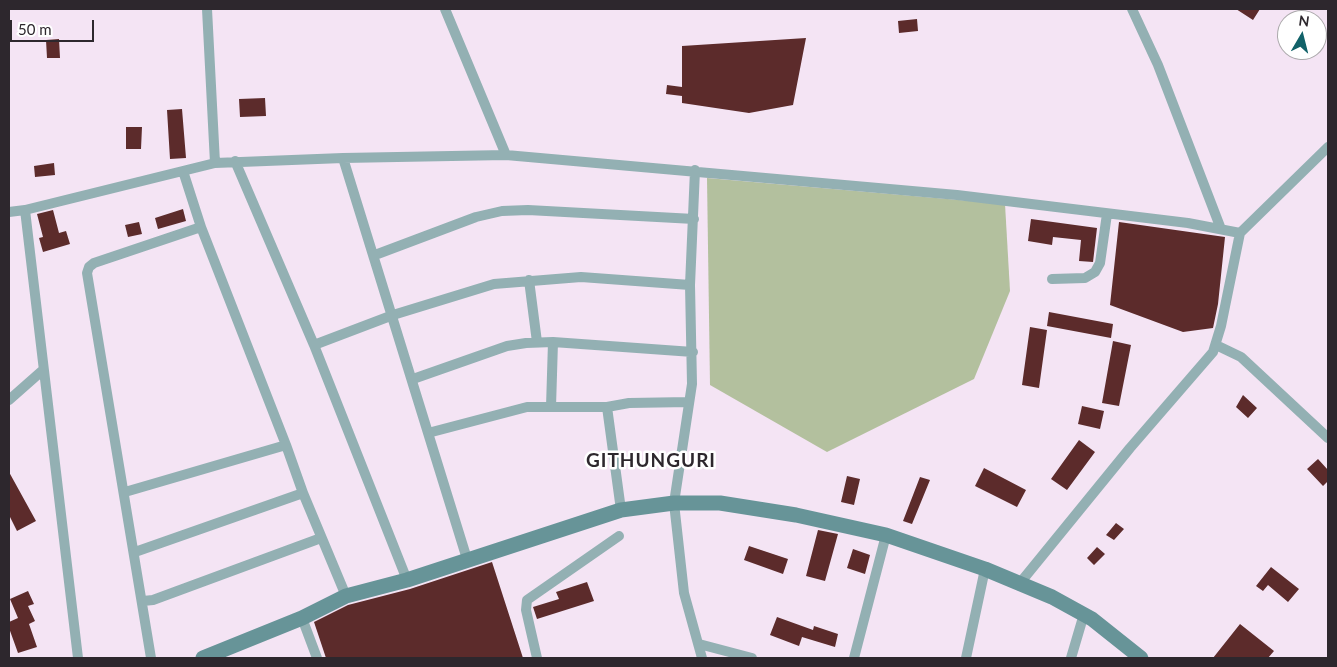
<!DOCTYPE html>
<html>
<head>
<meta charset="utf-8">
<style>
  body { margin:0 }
  #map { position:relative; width:1337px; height:667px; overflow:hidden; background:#f4e4f4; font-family:Lato,sans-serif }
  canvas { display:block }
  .frame { position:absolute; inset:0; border:10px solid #2d272d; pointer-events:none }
  .north { position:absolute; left:1277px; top:10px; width:50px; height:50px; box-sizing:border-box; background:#fff; border:1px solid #aba9ab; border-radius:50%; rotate:8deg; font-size:14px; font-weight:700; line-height:20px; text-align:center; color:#2d272d }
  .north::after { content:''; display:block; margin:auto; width:18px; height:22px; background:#126269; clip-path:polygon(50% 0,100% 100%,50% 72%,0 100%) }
  .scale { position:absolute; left:10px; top:20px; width:84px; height:22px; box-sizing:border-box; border:2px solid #2d272d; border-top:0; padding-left:6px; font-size:15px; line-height:18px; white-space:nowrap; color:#2d272d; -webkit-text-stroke:4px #fff; paint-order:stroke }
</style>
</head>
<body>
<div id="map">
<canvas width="1337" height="667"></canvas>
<div class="frame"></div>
<div class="north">N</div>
<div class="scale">50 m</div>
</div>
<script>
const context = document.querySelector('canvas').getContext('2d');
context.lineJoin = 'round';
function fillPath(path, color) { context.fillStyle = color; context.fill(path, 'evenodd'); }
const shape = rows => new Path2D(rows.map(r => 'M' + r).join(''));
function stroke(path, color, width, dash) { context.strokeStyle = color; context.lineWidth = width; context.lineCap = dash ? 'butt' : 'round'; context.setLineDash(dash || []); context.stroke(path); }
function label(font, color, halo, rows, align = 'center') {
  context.font = font + ' Lato,sans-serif'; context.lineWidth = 5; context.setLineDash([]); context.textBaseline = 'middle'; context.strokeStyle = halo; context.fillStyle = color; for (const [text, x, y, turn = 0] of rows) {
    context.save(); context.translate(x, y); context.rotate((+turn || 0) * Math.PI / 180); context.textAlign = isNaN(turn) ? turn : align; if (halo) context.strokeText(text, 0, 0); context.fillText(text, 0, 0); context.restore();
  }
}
fillPath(shape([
  [707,178,1005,204,1010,291,974,379,827,452,710,385]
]), '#b3c09e');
fillPath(shape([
  [1236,9,1260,9,1253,20],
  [917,19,918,31,899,33,898,21],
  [806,38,793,105,749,113,682,103,682,96,666,94,667,85,682,87,682,46],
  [59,39,60,58,47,58,46,40],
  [265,98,266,116,240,117,239,99],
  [182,109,186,158,170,159,167,110],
  [126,127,142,127,141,149,126,149],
  [54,163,55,175,35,177,34,166],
  [183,209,186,221,158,229,155,218],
  [53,210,59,233,66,231,70,244,43,252,39,238,43,237,37,214],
  [1031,219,1097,228,1093,262,1079,261,1081,240,1053,237,1052,245,1028,241],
  [139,222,142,234,128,237,125,225],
  [1119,222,1225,237,1218,304,1213,328,1183,332,1110,305],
  [1049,312,1113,324,1111,338,1047,326],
  [1030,327,1047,330,1039,388,1022,385],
  [1113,341,1131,345,1119,406,1102,403],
  [1243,395,1257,408,1248,418,1236,407],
  [1082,406,1104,411,1100,429,1078,424],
  [1079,440,1095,452,1067,490,1051,479],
  [1318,459,1328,470,1328,481,1323,486,1307,469],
  [984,468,1026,490,1017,507,975,486],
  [9,472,36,521,17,531,9,515],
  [847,476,860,479,854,505,841,502],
  [920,477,930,480,912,524,903,521],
  [1116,523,1124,529,1114,540,1106,535],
  [818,530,838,534,825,581,806,576],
  [749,546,788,559,783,574,744,560],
  [1097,547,1105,554,1094,565,1087,558],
  [853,549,870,555,865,574,847,568],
  [492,562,523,658,326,658,314,622,348,605,410,589],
  [1271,567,1299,589,1288,602,1268,585,1263,591,1256,586],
  [587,582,594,601,537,619,533,607,559,599,556,592],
  [28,591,34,604,28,606,35,621,29,624,37,647,18,653,9,628,9,622,18,618,10,599],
  [777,617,813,630,814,626,838,634,835,647,802,637,799,646,770,635],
  [1240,624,1274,651,1268,658,1213,658]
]), '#5c2b2b');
stroke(shape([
  [207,9,215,163],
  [445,9,506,155],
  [1132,9,1158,65,1221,229],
  [343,158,467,559],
  [235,161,314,345,407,580],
  [695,170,690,285,692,384,674,503,684,593,702,658],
  [183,171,201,227],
  [9,212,25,210],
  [375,255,476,217,502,211,528,210,694,219],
  [1052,279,1085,278,1095,272,1100,263,1107,214],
  [529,280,537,342],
  [314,345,393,315,494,284,581,277,690,285],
  [1216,345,1241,357,1328,438],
  [413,379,507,346,526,343,553,342,693,352],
  [9,400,43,370],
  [551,407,553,342],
  [607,407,621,510],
  [428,433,527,407,607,407,629,403,689,402],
  [125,492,286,445],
  [135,552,303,493],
  [1020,583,1130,448,1213,352,1221,326,1240,233,1328,147],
  [143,601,153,600,321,538],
  [302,618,317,658],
  [699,644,752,658],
  [78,658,25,210,215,163,343,158,506,155,957,195,1188,223,1240,233],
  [151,658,87,273,89,267,94,263,201,227,286,445,303,493,346,596],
  [537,658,526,610,527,600,619,536],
  [854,658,886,535],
  [966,658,985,569],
  [1071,658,1084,614]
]), '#93b0b3', 10);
stroke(shape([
  [203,658,302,618,346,596,407,580,621,510,674,503,720,503,796,515,886,535,985,569,1052,597,1092,619,1141,658]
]), '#679498', 15);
context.letterSpacing = '1px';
label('bold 19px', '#2d272d', '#fff', [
  ["GITHUNGURI",651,461]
]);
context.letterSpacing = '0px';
</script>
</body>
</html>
